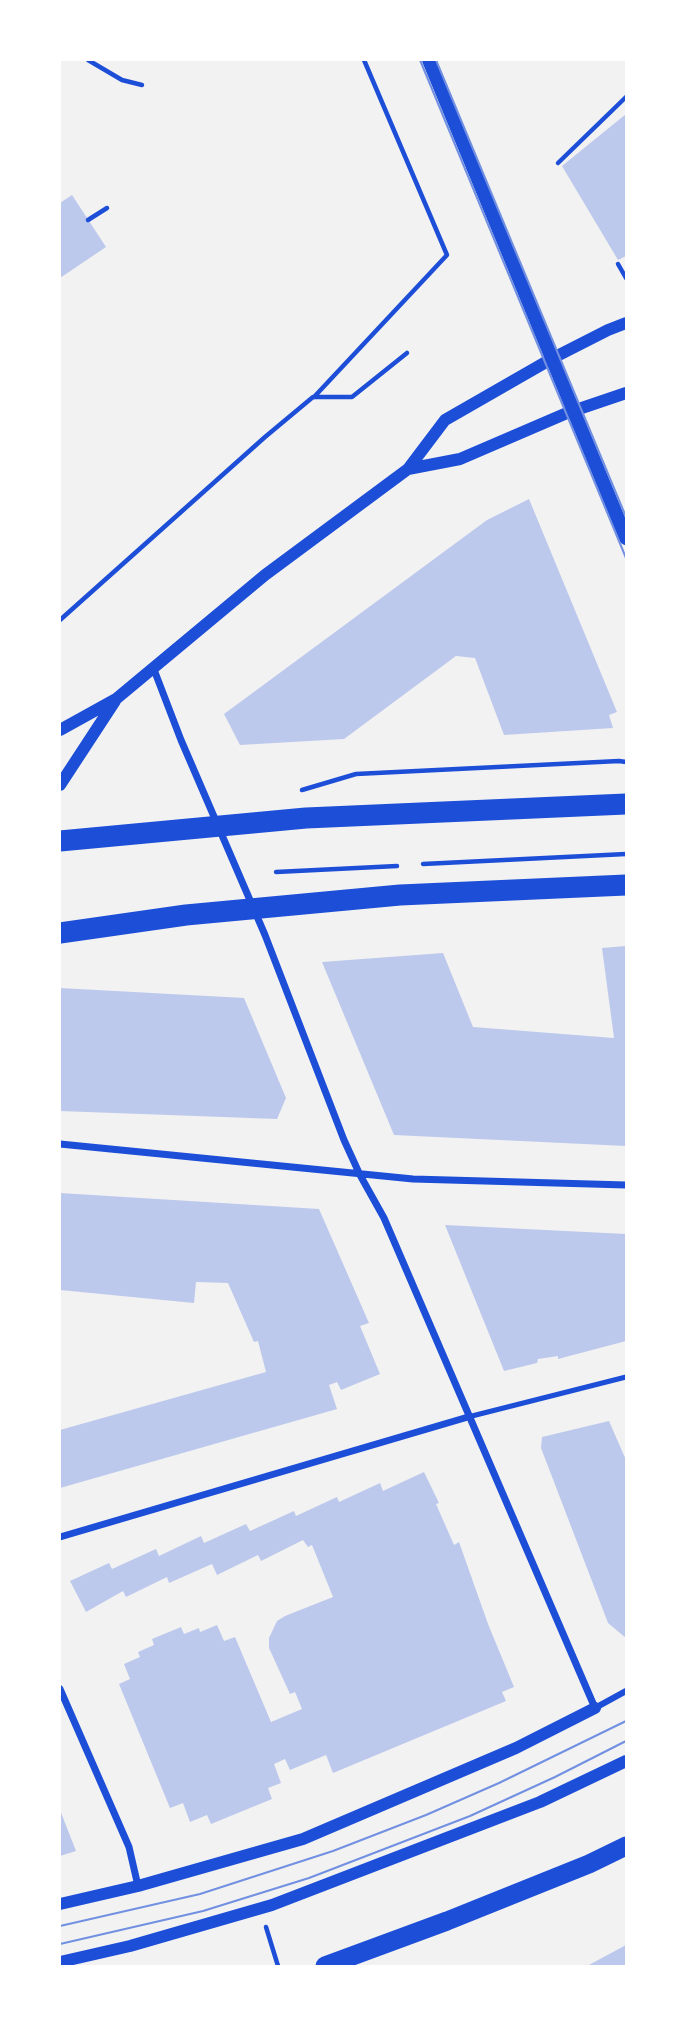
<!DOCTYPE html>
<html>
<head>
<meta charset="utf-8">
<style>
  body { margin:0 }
  #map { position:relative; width:686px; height:2026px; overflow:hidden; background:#f2f2f2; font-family:Inter,sans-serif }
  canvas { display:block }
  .frame { position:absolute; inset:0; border:61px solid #fff; pointer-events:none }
</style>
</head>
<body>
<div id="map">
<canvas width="686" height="2026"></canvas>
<div class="frame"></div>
</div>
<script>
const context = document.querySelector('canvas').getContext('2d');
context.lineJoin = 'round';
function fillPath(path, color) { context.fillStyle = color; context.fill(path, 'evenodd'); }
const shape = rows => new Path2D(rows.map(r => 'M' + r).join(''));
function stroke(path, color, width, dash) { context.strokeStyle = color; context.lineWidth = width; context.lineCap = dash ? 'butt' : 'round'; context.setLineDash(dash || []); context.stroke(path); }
fillPath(shape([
  [626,114,626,256,618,260,562,166],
  [72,195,106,247,60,278,60,203],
  [529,499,617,712,609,715,613,728,504,735,475,658,456,656,344,739,240,745,224,714,487,520],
  [626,946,626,1146,394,1135,322,962,443,953,473,1027,614,1038,602,948],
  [60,988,244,998,286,1098,277,1119,60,1111],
  [60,1193,319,1209,369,1323,360,1326,380,1374,341,1390,337,1382,329,1385,337,1409,60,1488,60,1430,266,1372,258,1341,254,1342,228,1283,196,1282,194,1303,60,1290],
  [445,1225,626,1234,626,1341,558,1359,558,1356,538,1359,537,1363,504,1371],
  [609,1421,626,1460,626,1638,608,1623,541,1448,542,1437],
  [424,1472,439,1503,436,1504,454,1545,459,1542,488,1624,514,1687,502,1692,506,1701,333,1773,326,1755,290,1770,285,1759,274,1764,281,1783,268,1788,272,1799,211,1824,207,1815,190,1822,183,1803,170,1808,119,1684,130,1679,124,1664,140,1657,138,1652,154,1645,152,1639,181,1627,184,1634,199,1628,200,1632,217,1625,224,1641,235,1637,271,1722,302,1709,295,1692,290,1694,269,1648,269,1638,277,1621,285,1616,333,1597,312,1545,308,1547,303,1540,261,1561,258,1555,217,1575,212,1564,169,1583,167,1577,126,1597,123,1591,86,1612,70,1581,109,1563,112,1569,156,1549,159,1556,201,1536,204,1543,246,1524,250,1531,294,1511,296,1516,337,1497,339,1502,380,1483,383,1491],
  [60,1810,76,1851,60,1856],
  [626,1945,626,1966,587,1966]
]), '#bdc9ec');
stroke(shape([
  [88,60,122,80,142,85],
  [558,163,626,97],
  [88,220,107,208],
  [618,264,626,278],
  [314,397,447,255,364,60],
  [60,620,265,437,313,397,352,397,407,353],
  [302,790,356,774,619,761,626,762],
  [423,864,626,854],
  [276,872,397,866],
  [266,1927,278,1966]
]), '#1d4ed8', 4.5);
stroke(shape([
  [468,1417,626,1377]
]), '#1d4ed8', 5);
stroke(shape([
  [595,1708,626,1691]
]), '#1d4ed8', 6);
stroke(shape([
  [153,667,181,740,265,935,344,1140,360,1175,384,1218,595,1708],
  [60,1144,413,1179,626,1185],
  [60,1537,468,1417],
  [60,1689,129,1847,138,1886]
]), '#1d4ed8', 7);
stroke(shape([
  [408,469,460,459,567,413,626,393],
  [60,730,116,699,265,575,408,469,445,420,553,358,608,330,626,323],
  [60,785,115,701],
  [60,1904,138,1886,303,1839,516,1748,595,1708],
  [60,1962,130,1946,272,1905,540,1802,626,1761]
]), '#1d4ed8', 12);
stroke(shape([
  [429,60,626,538]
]), '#1d4ed8', 14);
stroke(shape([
  [325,1966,447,1921,589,1864,626,1846]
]), '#1d4ed8', 19);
stroke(shape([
  [60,841,306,818,626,804],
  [60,933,186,915,400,895,626,885]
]), '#1d4ed8', 21);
stroke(shape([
  [420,60,626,558],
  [436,60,626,517],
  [60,1926,200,1894,333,1851,426,1815,499,1783,626,1721],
  [60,1944,203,1911,309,1878,470,1816,555,1777,626,1741]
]), '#7290e2', 2);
</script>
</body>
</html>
